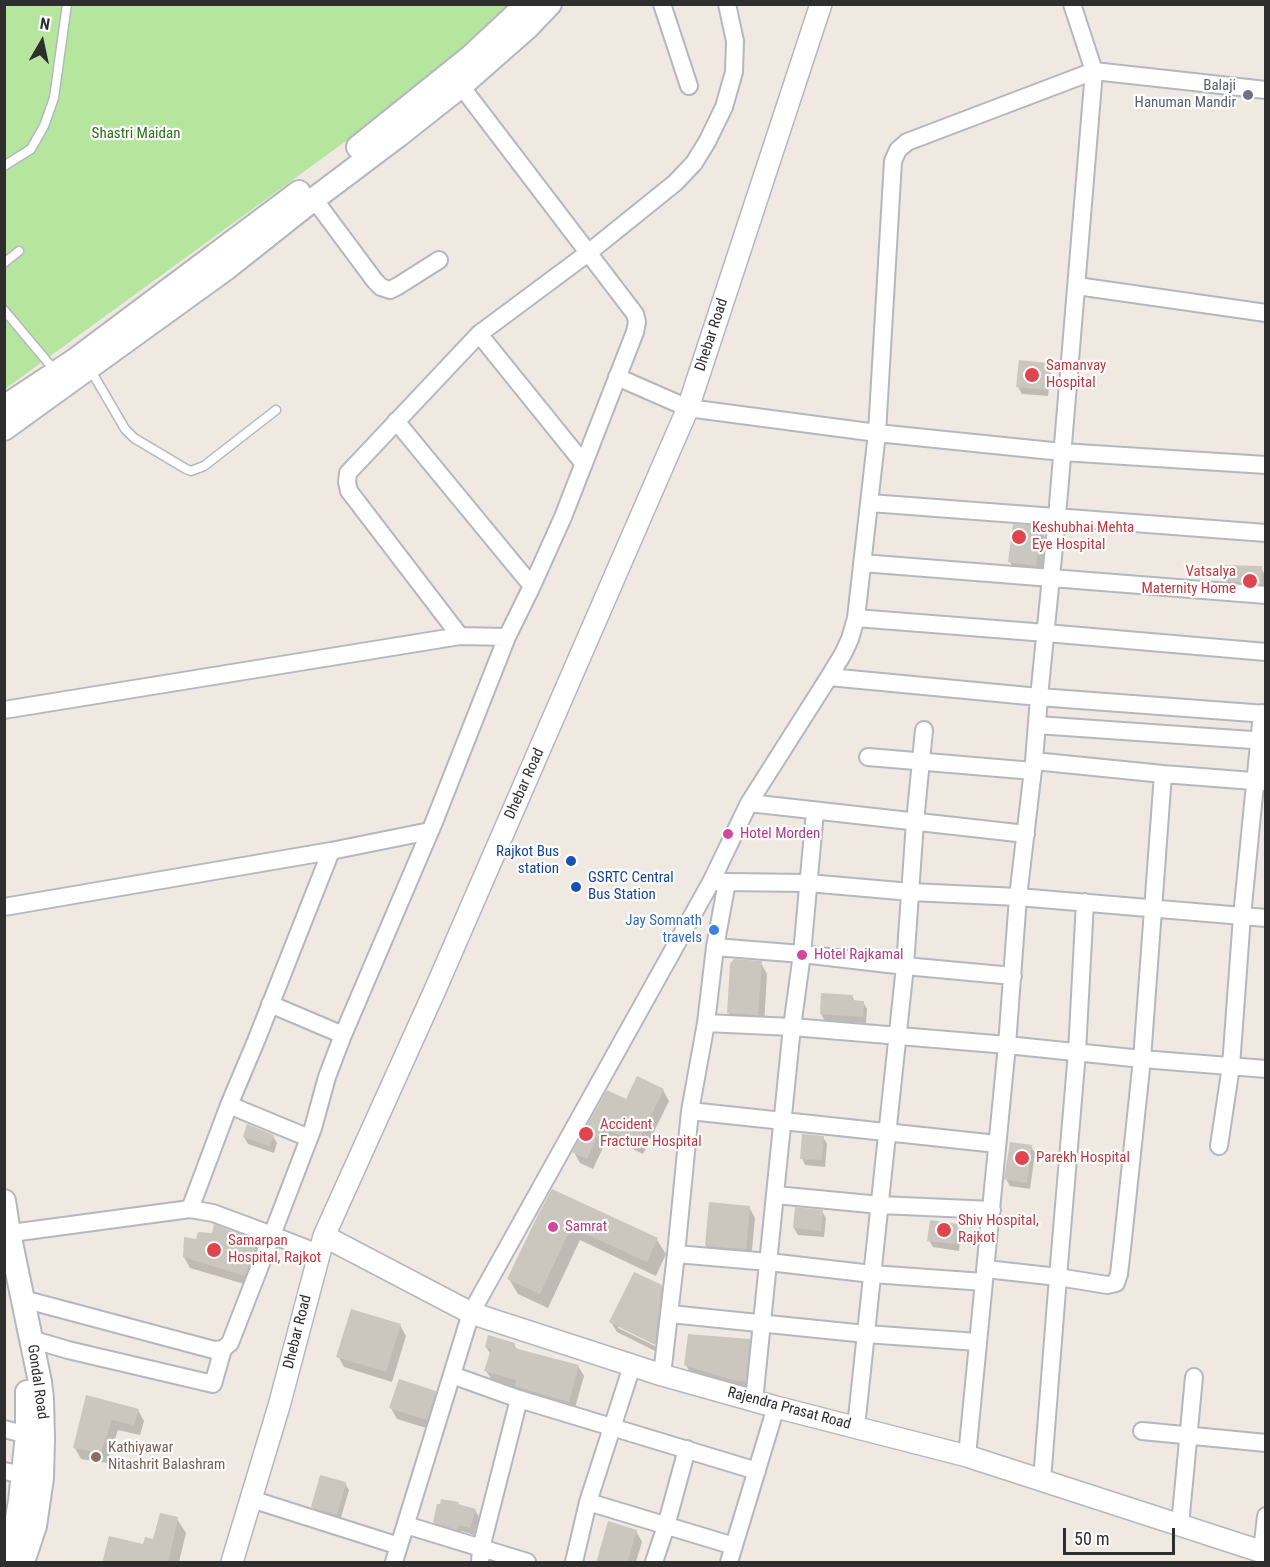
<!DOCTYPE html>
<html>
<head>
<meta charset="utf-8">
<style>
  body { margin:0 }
  #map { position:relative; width:1270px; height:1567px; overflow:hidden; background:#efe9e1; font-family:"Roboto Condensed",sans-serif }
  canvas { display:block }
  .frame { position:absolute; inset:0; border:6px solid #2e2e2e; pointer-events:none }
  .north { position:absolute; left:12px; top:12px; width:60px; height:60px; -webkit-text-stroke:4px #fff; paint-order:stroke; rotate:9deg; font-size:16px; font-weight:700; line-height:24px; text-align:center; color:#2e2e2e }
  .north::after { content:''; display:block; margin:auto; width:21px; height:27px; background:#2e2e2e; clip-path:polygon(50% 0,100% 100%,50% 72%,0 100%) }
  .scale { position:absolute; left:1063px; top:1528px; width:112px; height:27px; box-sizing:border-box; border:3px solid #2e2e2e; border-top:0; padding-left:8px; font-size:18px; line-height:21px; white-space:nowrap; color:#2e2e2e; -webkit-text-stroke:4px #fff; paint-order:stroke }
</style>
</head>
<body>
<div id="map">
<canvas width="1270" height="1567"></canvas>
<div class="frame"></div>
<div class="north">N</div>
<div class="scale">50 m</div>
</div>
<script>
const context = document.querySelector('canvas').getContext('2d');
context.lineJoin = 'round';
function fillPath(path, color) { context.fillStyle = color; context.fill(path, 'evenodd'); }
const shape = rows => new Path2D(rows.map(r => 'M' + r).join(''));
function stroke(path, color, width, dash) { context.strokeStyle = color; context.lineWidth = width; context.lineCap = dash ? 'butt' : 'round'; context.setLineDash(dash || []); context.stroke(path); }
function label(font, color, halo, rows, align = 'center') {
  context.font = font + ' "Roboto Condensed",sans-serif'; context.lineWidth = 4.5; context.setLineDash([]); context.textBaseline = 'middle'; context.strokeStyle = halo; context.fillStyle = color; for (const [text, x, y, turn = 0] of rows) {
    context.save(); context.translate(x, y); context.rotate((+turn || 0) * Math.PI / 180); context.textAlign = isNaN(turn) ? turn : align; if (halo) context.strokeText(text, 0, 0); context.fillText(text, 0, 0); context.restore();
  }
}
fillPath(shape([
  [5,5,533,5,5,389]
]), '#b6e59e');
fillPath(shape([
  [1047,364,1051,371,1048,396,1022,394,1018,387],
  [1040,528,1046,539,1042,576,1016,573,1010,562],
  [1261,568,1265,575,1264,590,1230,588,1226,581],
  [761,963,767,974,764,1025,734,1023,728,1012],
  [852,996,855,1002,863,1002,867,1009,866,1023,825,1021,821,1014],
  [663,1090,669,1101,643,1154,608,1137,593,1169,580,1163,574,1152,627,1101],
  [273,1136,277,1143,274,1153,248,1144,244,1137],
  [823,1137,827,1144,825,1167,805,1165,802,1158],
  [1031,1146,1035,1153,1030,1189,1010,1186,1006,1179],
  [749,1207,755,1218,751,1260,713,1256,706,1246],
  [822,1211,826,1218,824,1237,798,1235,794,1228],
  [539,1215,657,1240,666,1254,656,1276,580,1240,548,1308,518,1294,509,1279],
  [957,1226,961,1232,959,1251,933,1247,929,1240],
  [257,1242,264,1253,251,1286,190,1268,184,1257],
  [661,1286,667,1298,661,1346,618,1324,618,1328,661,1349,661,1354,617,1332,611,1322],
  [400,1325,406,1336,392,1382,344,1367,338,1356],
  [749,1340,755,1351,751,1391,692,1376,686,1365],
  [514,1345,518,1350,578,1366,584,1376,574,1411,522,1396,517,1388,492,1380,486,1371,491,1355,486,1347],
  [435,1393,441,1403,433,1430,397,1419,391,1408],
  [87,1397,138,1410,144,1421,140,1435,118,1430,107,1463,81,1459,75,1448],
  [345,1483,349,1490,340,1521,317,1514,313,1507],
  [458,1503,459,1505,475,1510,479,1517,474,1535,462,1531,461,1536,438,1529,434,1522],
  [177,1519,186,1533,179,1562,104,1562,154,1541],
  [636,1531,642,1542,636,1562,597,1562]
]), '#0003');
fillPath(shape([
  [1019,360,1048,363,1045,390,1016,387],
  [1013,524,1041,526,1036,566,1008,562],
  [1225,565,1262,566,1261,584,1225,581],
  [734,959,762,961,758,1015,727,1013,730,964],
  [821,993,853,995,852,1000,864,1001,863,1017,820,1014],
  [637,1076,664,1089,637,1144,602,1127,587,1159,572,1152,607,1090,626,1099],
  [247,1124,274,1135,270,1146,243,1137],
  [802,1134,824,1136,822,1160,800,1159],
  [1010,1142,1032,1145,1027,1183,1004,1179],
  [552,1189,658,1238,647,1262,571,1227,540,1294,507,1279,538,1215],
  [709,1202,750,1206,746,1249,705,1246],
  [795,1207,823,1210,821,1231,793,1228],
  [930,1220,958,1224,955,1244,927,1241],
  [214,1224,258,1241,245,1276,183,1257,184,1237,196,1239,198,1232,212,1233],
  [634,1272,662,1285,655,1345,609,1322],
  [351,1309,401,1324,386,1372,336,1357],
  [688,1334,750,1339,746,1381,732,1380,684,1365],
  [488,1335,515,1343,514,1348,579,1365,569,1402,515,1386,516,1380,484,1371,491,1349,485,1347],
  [399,1379,436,1391,427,1420,389,1408],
  [86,1395,139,1409,134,1425,112,1420,101,1453,73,1448],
  [320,1475,346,1482,337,1515,311,1507],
  [441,1499,459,1502,458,1504,476,1509,470,1528,459,1525,457,1530,433,1522,437,1504,440,1504],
  [160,1513,178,1517,168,1563,102,1563,109,1536,143,1544,145,1537,153,1539],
  [608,1521,637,1530,627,1563,596,1563]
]), '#cbc7bf');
const service = shape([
  [4,166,31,149,44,126,54,98,67,4],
  [4,263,19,251],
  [4,310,56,372],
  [90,369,125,429,134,438,186,469,191,471,204,466,276,410]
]);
const minor = shape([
  [662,4,689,86],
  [314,199,375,281,381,287,390,290,398,286,439,260],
  [1077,286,1266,313],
  [479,334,584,464],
  [617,377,688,408,877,433,1062,452,1266,465],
  [396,421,532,586],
  [870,503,1266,533],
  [862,563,1266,595],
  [856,618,1046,633,1266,652],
  [507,637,460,636,349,491,347,482,348,473,479,334,588,253,675,183,694,163,707,142,724,107,734,72,735,41,727,4],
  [829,677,1039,697,1266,714],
  [4,710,460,636],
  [1037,725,1266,741],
  [868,757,1033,771],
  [1034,761,1163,774,1266,782],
  [749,803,1026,834],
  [727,882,808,883,911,892,1018,897,1266,918],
  [1085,902,1077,1052,1058,1277,1107,1285,1116,1283,1119,1274,1123,1239,1142,1059,1163,774],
  [4,907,331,851],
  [715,947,802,954,905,966,1013,976],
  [270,1004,343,1035],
  [706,1023,792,1027,1007,1045,1142,1059,1266,1069],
  [229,1105,309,1138],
  [690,1111,997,1144],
  [1219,1146,1231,1066,1242,916,1262,713],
  [776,1195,880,1205,992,1210],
  [4,1234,190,1209,229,1105,256,1041,331,851,430,831],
  [318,1253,272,1235,313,1128,327,1077,343,1035,434,822,507,637,532,586,563,517,635,332,637,322,635,314,461,86,454,79],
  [676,1254,769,1262,872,1274,984,1282],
  [986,1269,1058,1277,1042,1480],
  [23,1299,214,1350,223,1349,230,1343,272,1235,213,1213,190,1209],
  [670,1314,866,1334,978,1342],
  [31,1339,68,1350,213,1384,223,1349],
  [452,1375,519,1399,757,1471],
  [662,1375,676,1254,690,1111,706,1023,715,947,727,882,715,882],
  [754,1401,792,1027,802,954,815,811],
  [856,1427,905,966,915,822,924,730],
  [4,1429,36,1437],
  [1142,1431,1266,1443],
  [967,1456,1007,1045,1018,897,1034,761,1039,697,1057,517,1094,71,1072,4],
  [4,1471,33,1477],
  [251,1499,399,1546],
  [588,1502,734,1546],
  [406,1525,527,1562],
  [1180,1525,1194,1377],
  [1262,1552,1266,1516],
  [394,1562,471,1313,711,882,749,803,829,677,843,654,850,639,856,618,877,433,893,161,898,150,907,142,1094,71,1266,90],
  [480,1562,481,1548,519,1399],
  [574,1562,588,1502,632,1366],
  [654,1562,666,1526,687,1449],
  [729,1562,776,1407]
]);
const tertiary = shape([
  [324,1236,471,1313,662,1375,776,1407,967,1456,1266,1553],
  [232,1562,279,1406,324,1236,435,990,688,408,821,4]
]);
const secondary = shape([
  [358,147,470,57,527,4],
  [4,407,75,360,299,192],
  [4,429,227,268,314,199,399,135,461,86,528,27,550,4],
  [4,1201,9,1233,40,1382,42,1399,43,1438,42,1478,35,1526,23,1562],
  [5,1562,16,1523,20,1501,27,1435,27,1392]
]);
stroke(service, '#b4b7c1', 11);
stroke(minor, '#b4b7c1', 20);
stroke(tertiary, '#b4b7c1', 24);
stroke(secondary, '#b4b7c1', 26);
stroke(service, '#fff', 8);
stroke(minor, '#fff', 16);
stroke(tertiary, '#fff', 21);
stroke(secondary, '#fff', 22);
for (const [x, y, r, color] of [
  [1248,95,6,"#6b7280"],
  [1032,375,8,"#e0444e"],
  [1019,537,8,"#e0444e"],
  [1250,581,8,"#e0444e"],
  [728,834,6,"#d1479c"],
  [571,861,6,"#1a4fb4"],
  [576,887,6,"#1a4fb4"],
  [714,930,6,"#3f7fe0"],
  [802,955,6,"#d1479c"],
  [586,1134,8,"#e0444e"],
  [1022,1158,8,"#e0444e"],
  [553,1227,6,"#d1479c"],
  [944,1230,8,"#e0444e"],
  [214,1250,8,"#e0444e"],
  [96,1457,6,"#8d6e63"]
]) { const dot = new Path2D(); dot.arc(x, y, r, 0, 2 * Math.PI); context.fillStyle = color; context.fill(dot); stroke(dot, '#fff', 2); }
label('15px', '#5b616d', '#fff', [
  ["Balaji",1236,86],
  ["Hanuman Mandir",1236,103]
], 'right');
label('15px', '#2c6e1b', '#fff', [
  ["Shastri Maidan",136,134]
]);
label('15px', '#2e2e2e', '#fff', [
  ["Dhebar Road",712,335,-72],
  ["Dhebar Road",525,784,-66],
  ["Dhebar Road",298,1332,-76],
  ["Gondal Road",37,1382,82],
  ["Rajendra Prasat Road",789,1409,15]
]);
label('15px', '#be3a42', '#fff', [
  ["Samanvay",1046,366],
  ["Hospital",1046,383],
  ["Keshubhai Mehta",1032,528],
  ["Eye Hospital",1032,545],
  ["Vatsalya",1236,572,"right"],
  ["Maternity Home",1236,589,"right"],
  ["Accident",600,1125],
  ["Fracture Hospital",600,1142],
  ["Parekh Hospital",1036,1158],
  ["Shiv Hospital,",958,1221],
  ["Rajkot",958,1238],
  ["Samarpan",228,1241],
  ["Hospital, Rajkot",228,1258]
], 'left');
label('15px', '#b23c85', '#fff', [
  ["Hotel Morden",740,834],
  ["Hotel Rajkamal",814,955],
  ["Samrat",565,1227]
], 'left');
label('15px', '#164399', '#fff', [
  ["Rajkot Bus",559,852],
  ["station",559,869],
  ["GSRTC Central",588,878,"left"],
  ["Bus Station",588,895,"left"]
], 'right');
label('15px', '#366cbe', '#fff', [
  ["Jay Somnath",702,921],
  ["travels",702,938]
], 'right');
label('15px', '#785e54', '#fff', [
  ["Kathiyawar",108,1448],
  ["Nitashrit Balashram",108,1465]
], 'left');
</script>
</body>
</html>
